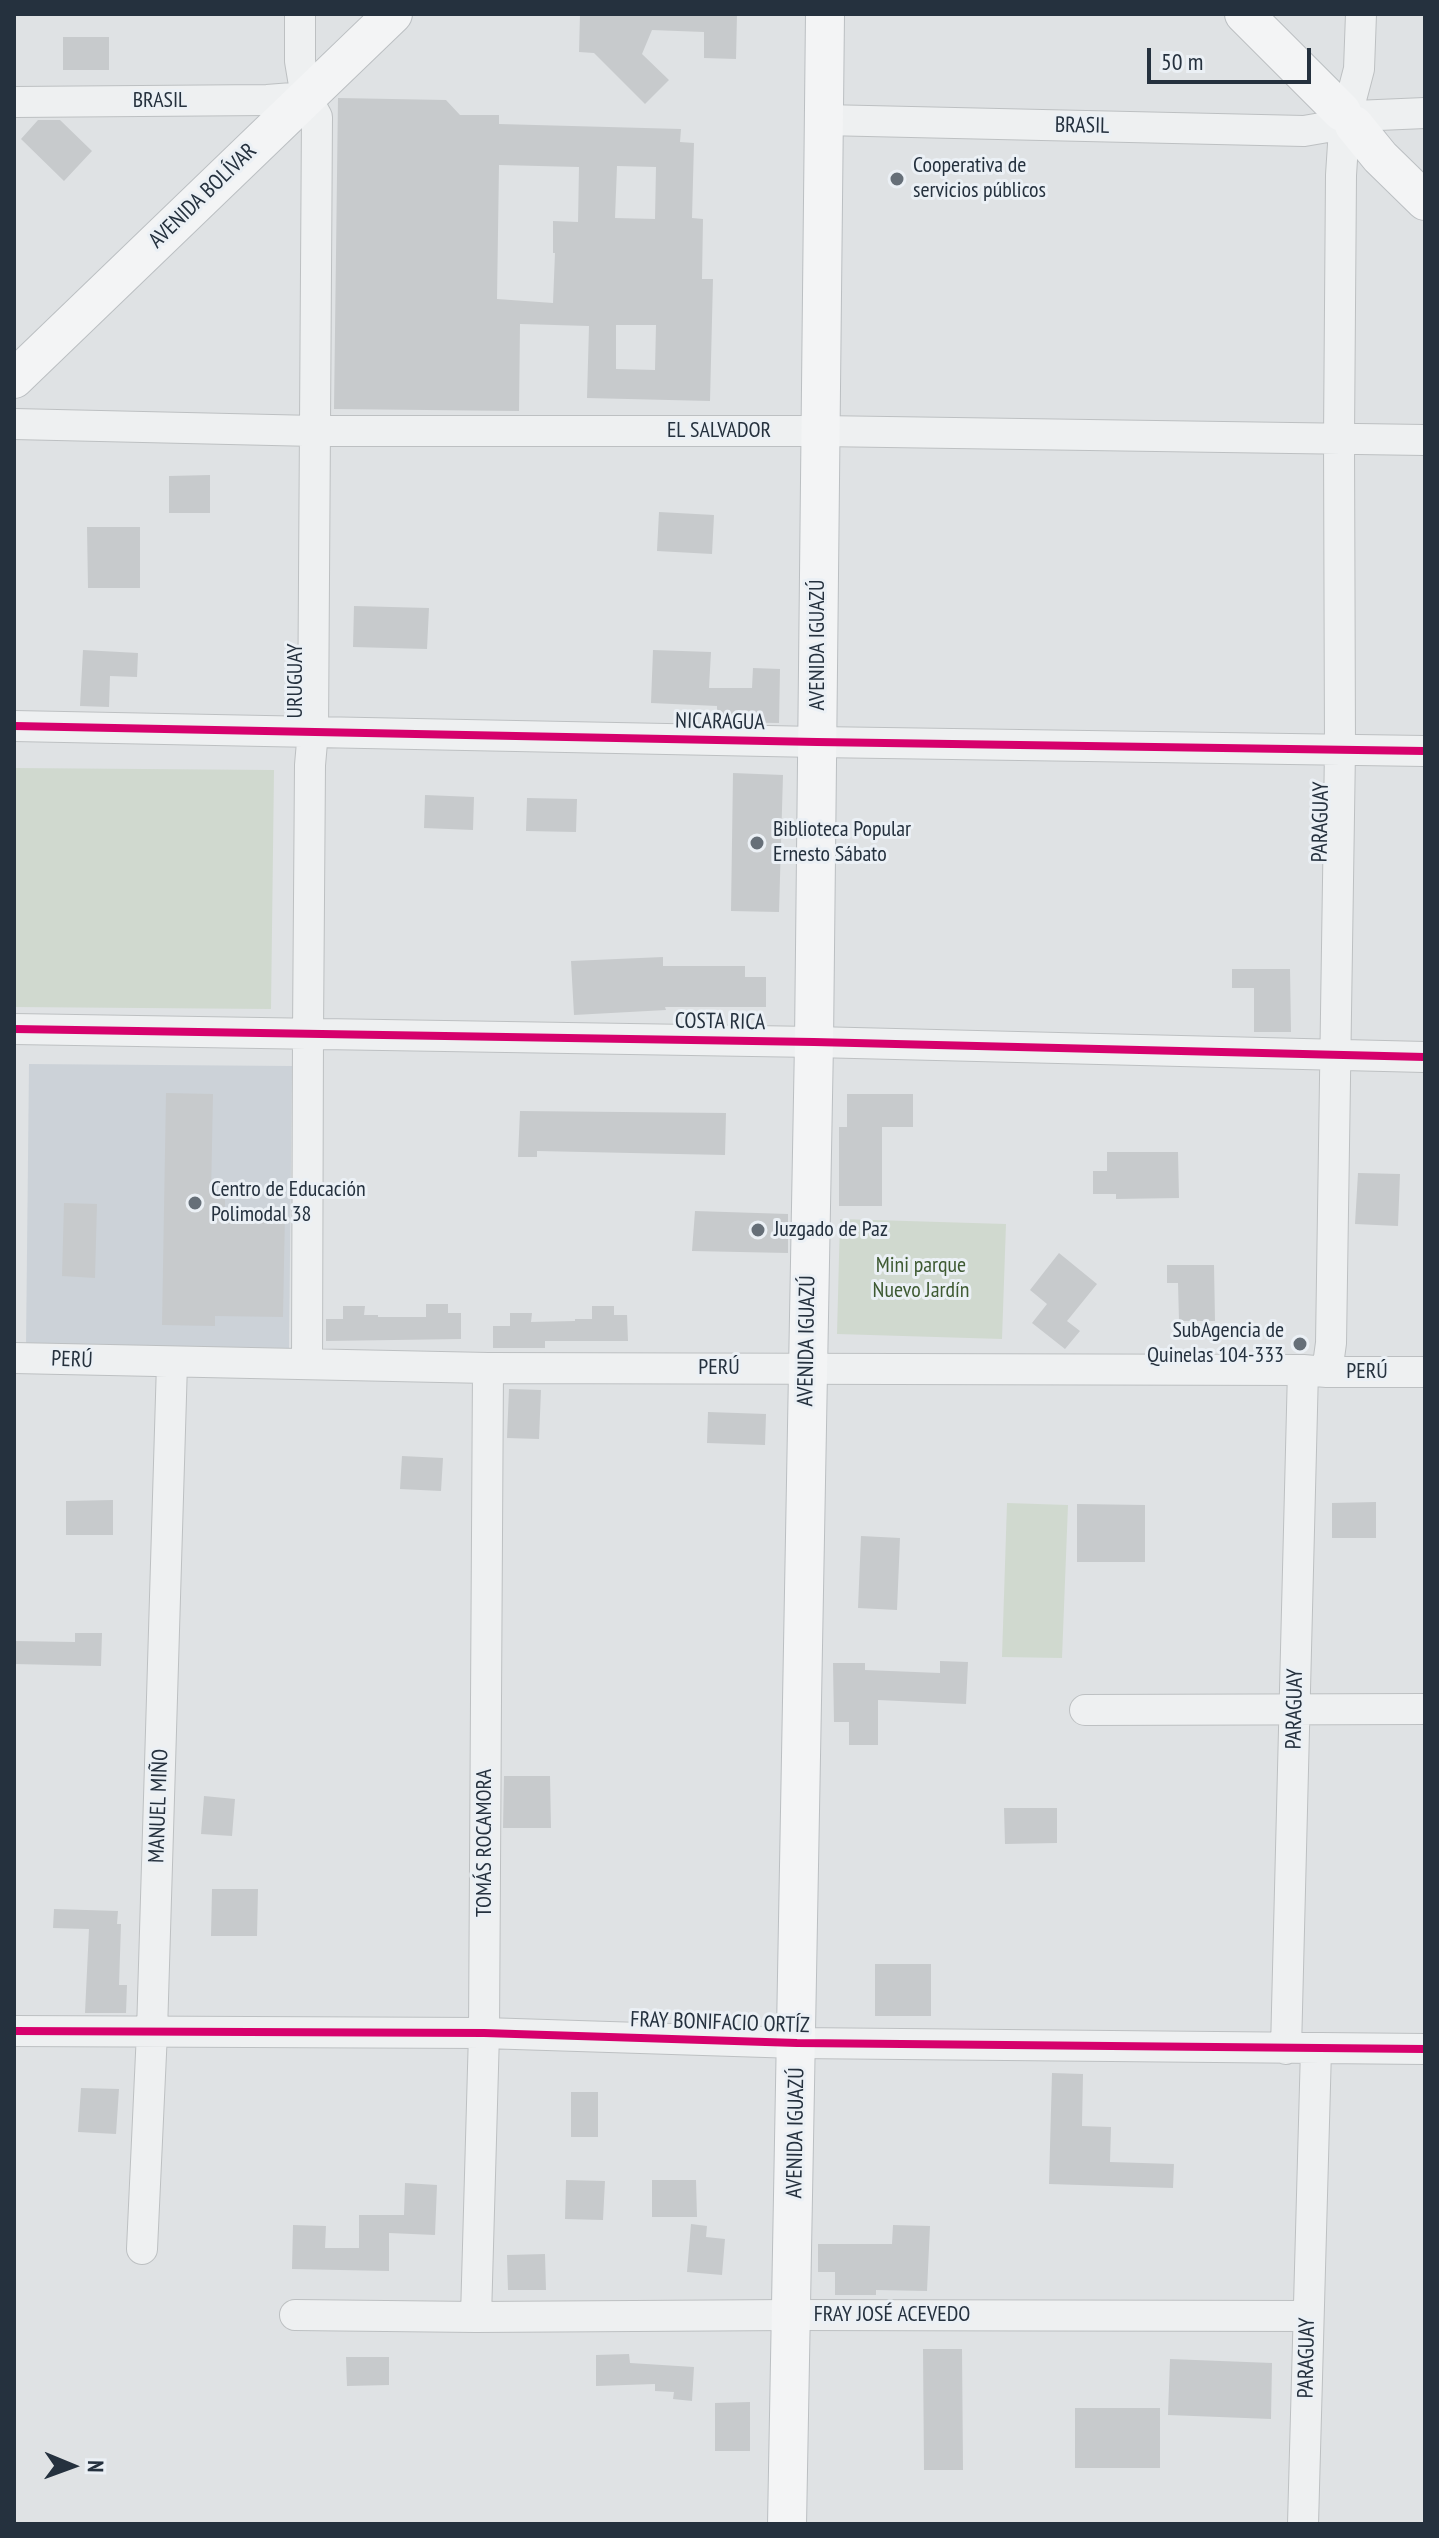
<!DOCTYPE html>
<html>
<head>
<meta charset="utf-8">
<style>
  body { margin:0 }
  #map { position:relative; width:1439px; height:2538px; overflow:hidden; background:#dfe2e4; font-family:"PT Sans Narrow",sans-serif }
  canvas { display:block }
  .frame { position:absolute; inset:0; border:16px solid #25313e; pointer-events:none }
  .north { position:absolute; left:32px; top:2426px; width:80px; height:80px; -webkit-text-stroke:6px #ebf0f5; paint-order:stroke; rotate:91deg; font-size:22px; font-weight:700; line-height:32px; text-align:center; color:#25313e }
  .north::after { content:''; display:block; margin:auto; width:28px; height:36px; background:#25313e; clip-path:polygon(50% 0,100% 100%,50% 72%,0 100%) }
  .scale { position:absolute; left:1147px; top:48px; width:164px; height:36px; box-sizing:border-box; border:4px solid #25313e; border-top:0; padding-left:10px; font-size:24px; line-height:28px; white-space:nowrap; color:#25313e; -webkit-text-stroke:6px #ebf0f5; paint-order:stroke }
</style>
</head>
<body>
<div id="map">
<canvas width="1439" height="2538"></canvas>
<div class="frame"></div>
<div class="north">N</div>
<div class="scale">50 m</div>
</div>
<script>
const context = document.querySelector('canvas').getContext('2d');
context.lineJoin = 'round';
function fillPath(path, color) { context.fillStyle = color; context.fill(path, 'evenodd'); }
const shape = rows => new Path2D(rows.map(r => 'M' + r).join(''));
function stroke(path, color, width, dash) { context.strokeStyle = color; context.lineWidth = width; context.lineCap = dash ? 'butt' : 'round'; context.setLineDash(dash || []); context.stroke(path); }
function label(font, color, halo, rows, align = 'center') {
  context.font = font + ' "PT Sans Narrow",sans-serif'; context.lineWidth = 6; context.setLineDash([]); context.textBaseline = 'middle'; context.strokeStyle = halo; context.fillStyle = color; for (const [text, x, y, turn = 0] of rows) {
    context.save(); context.translate(x, y); context.rotate((+turn || 0) * Math.PI / 180); context.textAlign = isNaN(turn) ? turn : align; if (halo) context.strokeText(text, 0, 0); context.fillText(text, 0, 0); context.restore();
  }
}
fillPath(shape([
  [29,1064,292,1066,289,1348,26,1346]
]), '#ccd2d8');
fillPath(shape([
  [14,768,274,770,271,1009,14,1007],
  [840,1219,1006,1224,1002,1339,837,1334],
  [1007,1503,1068,1505,1062,1658,1002,1657]
]), '#d0d9cf');
fillPath(shape([
  [580,14,737,14,736,59,704,58,704,32,652,30,642,54,669,80,645,104,594,53,579,52],
  [63,37,109,37,109,70,63,70],
  [338,98,446,100,460,115,499,115,499,124,681,129,680,142,694,143,692,218,703,219,702,279,713,279,710,401,587,398,589,326,520,324,519,411,334,409],
  [499,165,579,167,578,222,553,221,553,253,555,253,553,303,497,299],
  [617,166,656,167,655,219,615,218],
  [616,325,656,325,655,370,616,369],
  [38,120,60,120,92,151,64,181,21,139],
  [210,475,210,513,169,513,169,476],
  [659,512,714,515,712,554,657,551],
  [87,527,140,527,140,588,88,588],
  [354,606,429,608,427,649,353,647],
  [83,650,138,653,137,677,110,676,109,707,80,706],
  [653,650,711,652,709,688,752,688,753,668,780,669,779,723,717,722,717,706,651,703],
  [733,773,783,775,779,912,731,911],
  [425,795,474,797,473,830,424,828],
  [527,798,577,799,576,832,526,831],
  [663,957,663,966,745,966,745,977,766,977,766,1007,665,1007,666,1010,574,1015,571,961],
  [1232,969,1290,969,1291,1032,1254,1032,1254,988,1232,988],
  [166,1093,213,1094,211,1196,225,1196,225,1210,285,1211,283,1317,215,1316,215,1326,162,1325],
  [847,1094,913,1094,913,1127,882,1127,882,1206,839,1206,839,1127,847,1127],
  [520,1111,726,1113,725,1155,537,1151,537,1157,518,1157],
  [1107,1152,1178,1152,1179,1198,1116,1199,1116,1194,1093,1194,1093,1171,1107,1171],
  [1358,1173,1400,1174,1398,1226,1355,1224],
  [64,1203,97,1204,95,1278,62,1276],
  [695,1211,788,1214,788,1253,692,1251],
  [1059,1253,1097,1284,1067,1321,1080,1331,1065,1349,1032,1323,1047,1304,1030,1290],
  [1167,1265,1214,1265,1215,1321,1179,1321,1178,1283,1167,1283],
  [426,1304,448,1304,448,1313,461,1313,461,1339,326,1341,326,1319,343,1319,343,1306,365,1306,364,1315,378,1315,378,1317,426,1317],
  [592,1306,614,1306,614,1315,627,1315,628,1341,545,1341,545,1348,493,1348,493,1326,510,1326,510,1313,532,1313,531,1322,575,1321,575,1319,592,1319],
  [509,1389,541,1390,539,1439,507,1438],
  [708,1412,766,1414,765,1445,707,1443],
  [402,1456,443,1458,441,1491,400,1489],
  [113,1500,113,1535,66,1535,66,1501],
  [1376,1502,1376,1538,1332,1538,1332,1503],
  [1077,1504,1145,1505,1145,1562,1077,1562],
  [861,1536,900,1538,897,1610,858,1608],
  [75,1633,102,1633,101,1666,14,1664,14,1641,75,1642],
  [940,1661,968,1662,966,1704,878,1700,878,1745,849,1745,849,1722,834,1722,833,1663,865,1663,865,1670,940,1673],
  [504,1776,550,1776,551,1828,503,1828],
  [204,1796,235,1799,232,1836,201,1834],
  [1004,1808,1057,1808,1057,1843,1005,1844],
  [212,1889,258,1889,257,1936,211,1936],
  [54,1909,118,1911,117,1924,121,1924,119,1985,127,1985,126,2013,85,2013,89,1929,53,1928],
  [875,1964,931,1964,931,2016,875,2016],
  [1052,2073,1083,2074,1082,2126,1111,2127,1110,2162,1174,2164,1173,2188,1049,2184],
  [81,2088,119,2089,116,2134,78,2132],
  [571,2092,598,2092,598,2137,571,2137],
  [566,2180,605,2181,603,2220,565,2219],
  [652,2180,696,2180,697,2217,652,2217],
  [405,2183,437,2185,435,2235,389,2233,389,2271,292,2269,293,2225,326,2226,325,2248,359,2248,359,2215,404,2215],
  [691,2224,707,2226,706,2237,725,2239,722,2275,687,2272],
  [893,2225,930,2226,927,2291,876,2290,876,2295,835,2295,835,2272,818,2272,818,2244,892,2244],
  [545,2254,546,2290,508,2290,507,2255],
  [923,2349,962,2349,963,2470,924,2470],
  [629,2354,630,2363,694,2367,692,2401,673,2399,674,2392,655,2391,655,2384,596,2386,596,2355],
  [346,2357,389,2357,389,2385,347,2386],
  [1170,2359,1272,2363,1271,2419,1168,2415],
  [750,2402,750,2451,715,2451,715,2403],
  [1075,2408,1160,2408,1160,2468,1075,2468]
]), '#c7cacc');
const minor = shape([
  [300,14,300,61,306,97,317,117,313,731,310,765,308,1033,307,1363],
  [14,102,267,100,306,97],
  [1348,111,1359,69,1361,14],
  [1355,116,1425,113],
  [824,120,1304,131,1339,125],
  [14,424,315,431,820,431,1425,440],
  [14,726,817,742,1425,751],
  [14,1029,814,1042,1425,1057],
  [14,1358,488,1368,1303,1370,1327,1372,1425,1372],
  [1327,1372,1331,1343,1340,749,1339,438,1341,175,1344,129],
  [1085,1710,1425,1709],
  [14,2031,484,2033,797,2043,1425,2049],
  [1286,2049,1303,1370],
  [142,2249,152,2032,172,1363],
  [295,2315,476,2317,792,2315,1308,2316],
  [476,2317,484,2033,488,1368],
  [1303,2524,1316,2049]
]);
const major = shape([
  [1244,14,1342,112],
  [1354,125,1380,157,1425,201],
  [14,379,393,14],
  [787,2524,814,1042,825,14]
]);
stroke(minor, '#bdc0c2', 32);
stroke(major, '#bbbfc2', 40);
stroke(minor, '#eef0f1', 30);
stroke(major, '#f3f4f5', 38);
stroke(shape([
  [14,726,817,742,1425,751],
  [14,1029,814,1042,1425,1057],
  [14,2031,484,2033,797,2043,1425,2049]
]), '#d6006c', 8);
for (const [x, y, r, color] of [
  [897,179,8,"#666f78"],
  [757,843,8,"#666f78"],
  [195,1203,8,"#666f78"],
  [758,1230,8,"#666f78"],
  [1300,1344,8,"#666f78"]
]) { const dot = new Path2D(); dot.arc(x, y, r, 0, 2 * Math.PI); context.fillStyle = color; context.fill(dot); stroke(dot, '#ebf0f5', 3); }
label('22px', '#25313e', '#ebf0f5', [
  ["BRASIL",160,101],
  ["BRASIL",1082,126,1],
  ["AVENIDA BOLÍVAR",203,196,-44],
  ["EL SALVADOR",719,431],
  ["AVENIDA IGUAZÚ",818,645,-90],
  ["URUGUAY",296,681,-90],
  ["NICARAGUA",720,722,1],
  ["PARAGUAY",1321,822,-89],
  ["COSTA RICA",720,1022,1],
  ["AVENIDA IGUAZÚ",807,1341,-89],
  ["PERÚ",72,1360,2],
  ["PERÚ",719,1368],
  ["PERÚ",1367,1372],
  ["PARAGUAY",1295,1709,-89],
  ["MANUEL MIÑO",159,1806,-88],
  ["TOMÁS ROCAMORA",485,1843,-90],
  ["FRAY BONIFACIO ORTÍZ",720,2023,2],
  ["AVENIDA IGUAZÚ",796,2133,-89],
  ["FRAY JOSÉ ACEVEDO",892,2315],
  ["PARAGUAY",1307,2358,-89]
]);
label('22px', '#25313e', '#ebf0f5', [
  ["Cooperativa de",913,166],
  ["servicios públicos",913,191],
  ["Biblioteca Popular",773,830],
  ["Ernesto Sábato",773,855],
  ["Centro de Educación",211,1190],
  ["Polimodal 38",211,1215],
  ["Juzgado de Paz",774,1230],
  ["SubAgencia de",1284,1331,"right"],
  ["Quinelas 104-333",1284,1356,"right"]
], 'left');
label('22px', '#3e5a32', '#ebf0f5', [
  ["Mini parque",921,1266],
  ["Nuevo Jardín",921,1291]
]);
</script>
</body>
</html>
